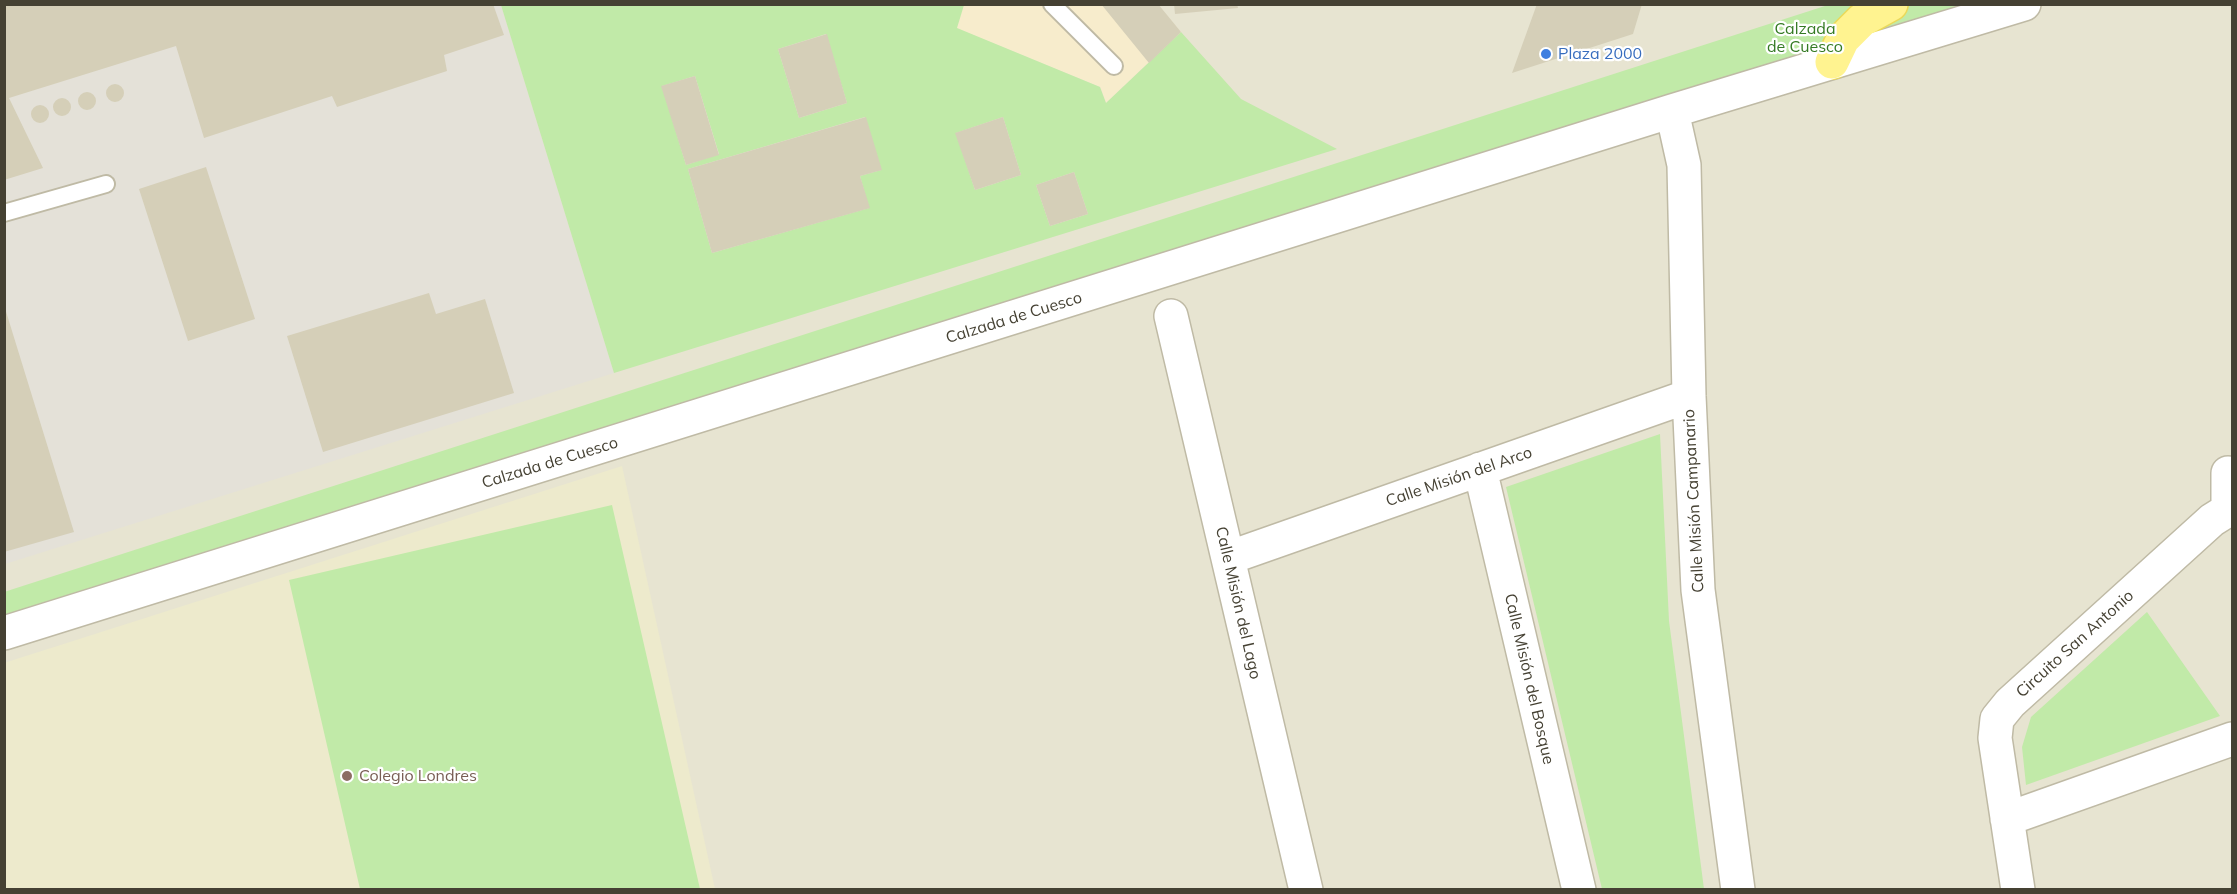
<!DOCTYPE html>
<html>
<head>
<meta charset="utf-8">
<style>
  body { margin:0 }
  #map { position:relative; width:2237px; height:894px; overflow:hidden; background:#f3f1e3; font-family:Mulish,sans-serif }
  canvas { display:block }
  .frame { position:absolute; inset:0; border:6px solid #454133; pointer-events:none }
</style>
</head>
<body>
<div id="map">
<canvas width="2237" height="894"></canvas>
<div class="frame"></div>
</div>
<script>
const context = document.querySelector('canvas').getContext('2d');
context.lineJoin = 'round';
function fillPath(path, color) { context.fillStyle = color; context.fill(path, 'evenodd'); }
const shape = rows => new Path2D(rows.map(r => 'M' + r).join(''));
function stroke(path, color, width, dash) { context.strokeStyle = color; context.lineWidth = width; context.lineCap = dash ? 'butt' : 'round'; context.setLineDash(dash || []); context.stroke(path); }
function label(font, color, halo, rows, align = 'center') {
  context.font = font + ' Mulish,sans-serif'; context.lineWidth = 4.5; context.setLineDash([]); context.textBaseline = 'middle'; context.strokeStyle = halo; context.fillStyle = color; for (const [text, x, y, turn = 0] of rows) {
    context.save(); context.translate(x, y); context.rotate((+turn || 0) * Math.PI / 180); context.textAlign = isNaN(turn) ? turn : align; if (halo) context.strokeText(text, 0, 0); context.fillText(text, 0, 0); context.restore();
  }
}
fillPath(shape([
  [5,5,2232,5,2232,889,5,890]
]), '#e7e4d1');
fillPath(shape([
  [889,5,1158,5,1181,32,1106,103,1100,87,924,15]
]), '#f7eccc');
fillPath(shape([
  [5,5,501,5,614,373,5,564]
]), '#e4e1d8');
fillPath(shape([
  [622,466,715,889,5,889,4,663]
]), '#edeacc');
fillPath(shape([
  [501,5,964,5,957,28,1100,87,1106,103,1181,32,1241,99,1337,149,614,373],
  [826,34,847,103,799,118,778,49],
  [695,76,719,154,686,165,662,86],
  [865,117,881,170,860,176,869,208,712,253,688,169],
  [1003,117,1021,175,975,190,956,133],
  [1074,172,1088,214,1050,226,1036,185],
  [1828,5,1996,5,5,630,4,592],
  [1660,434,1669,621,1704,889,1602,889,1506,487],
  [612,505,700,889,360,889,289,580],
  [2147,612,2220,716,2026,785,2022,747,2031,717]
]), '#c1eaa8');
fillPath(shape([
  [4,4,493,4,504,35,444,55,447,71,337,107,332,96,204,138,176,46,9,98,43,168,4,180],
  [1101,4,1158,4,1181,32,1149,63],
  [1174,4,1237,4,1238,8,1175,14],
  [1537,4,1642,4,1633,34,1512,73],
  [827,34,847,103,799,118,778,49],
  [695,76,719,155,686,165,661,86],
  '106 93a9 9 0 1 1 18 0a9 9 0 1 1-18 0Z',
  '78 101a9 9 0 1 1 18 0a9 9 0 1 1-18 0Z',
  '53 107a9 9 0 1 1 18 0a9 9 0 1 1-18 0Z',
  '31 114a9 9 0 1 1 18 0a9 9 0 1 1-18 0Z',
  [866,117,882,170,860,176,870,208,712,253,688,169],
  [1003,117,1021,175,975,190,955,133],
  [206,167,255,319,188,341,139,189],
  [1074,172,1088,214,1050,226,1036,185],
  [429,293,436,314,485,299,514,393,323,452,287,336],
  [4,305,74,532,4,552]
]), '#d5cfb8');
const lane = shape([
  [1052,4,1114,66],
  [4,213,106,184]
]);
const street = shape([
  [1672,111,1684,165,1689,396,1698,590,1738,890],
  [1171,316,1306,890],
  [1480,469,1579,890],
  [2228,473,2228,510],
  [1228,558,1689,396],
  [4,633,1672,111,2024,4],
  [2007,819,2232,739],
  [2018,890,1995,738,1997,719,2010,703,2212,520,2228,510,2232,510]
]);
const primary = shape([
  [1832,62,1843,39,1862,20,1891,4]
]);
stroke(lane, '#bfbaa5', 20);
stroke(street, '#bfbaa5', 36);
stroke(primary, '#ebd959', 36);
stroke(lane, '#fff', 16);
stroke(street, '#fff', 33);
stroke(primary, '#fff390', 33);
for (const [x, y, r, color] of [
  [1546,54,6,"#3f7fe0"],
  [347,776,6,"#8d6e63"]
]) { const dot = new Path2D(); dot.arc(x, y, r, 0, 2 * Math.PI); context.fillStyle = color; context.fill(dot); stroke(dot, '#fff', 2); }
label('16px', '#347a23', '#fff', [
  ["Calzada",1805,29],
  ["de Cuesco",1805,47]
]);
label('16px', '#366cbe', '#fff', [
  ["Plaza 2000",1558,54]
], 'left');
label('16px', '#454133', '#fff', [
  ["Calzada de Cuesco",1014,318,-17],
  ["Calzada de Cuesco",550,463,-17],
  ["Calle Misión del Arco",1459,477,-19],
  ["Calle Misión Campanario",1694,501,-93],
  ["Calle Misión del Lago",1238,603,77],
  ["Circuito San Antonio",2075,644,-42],
  ["Calle Misión del Bosque",1529,679,77]
]);
label('16px', '#785e54', '#fff', [
  ["Colegio Londres",359,776]
], 'left');
</script>
</body>
</html>
